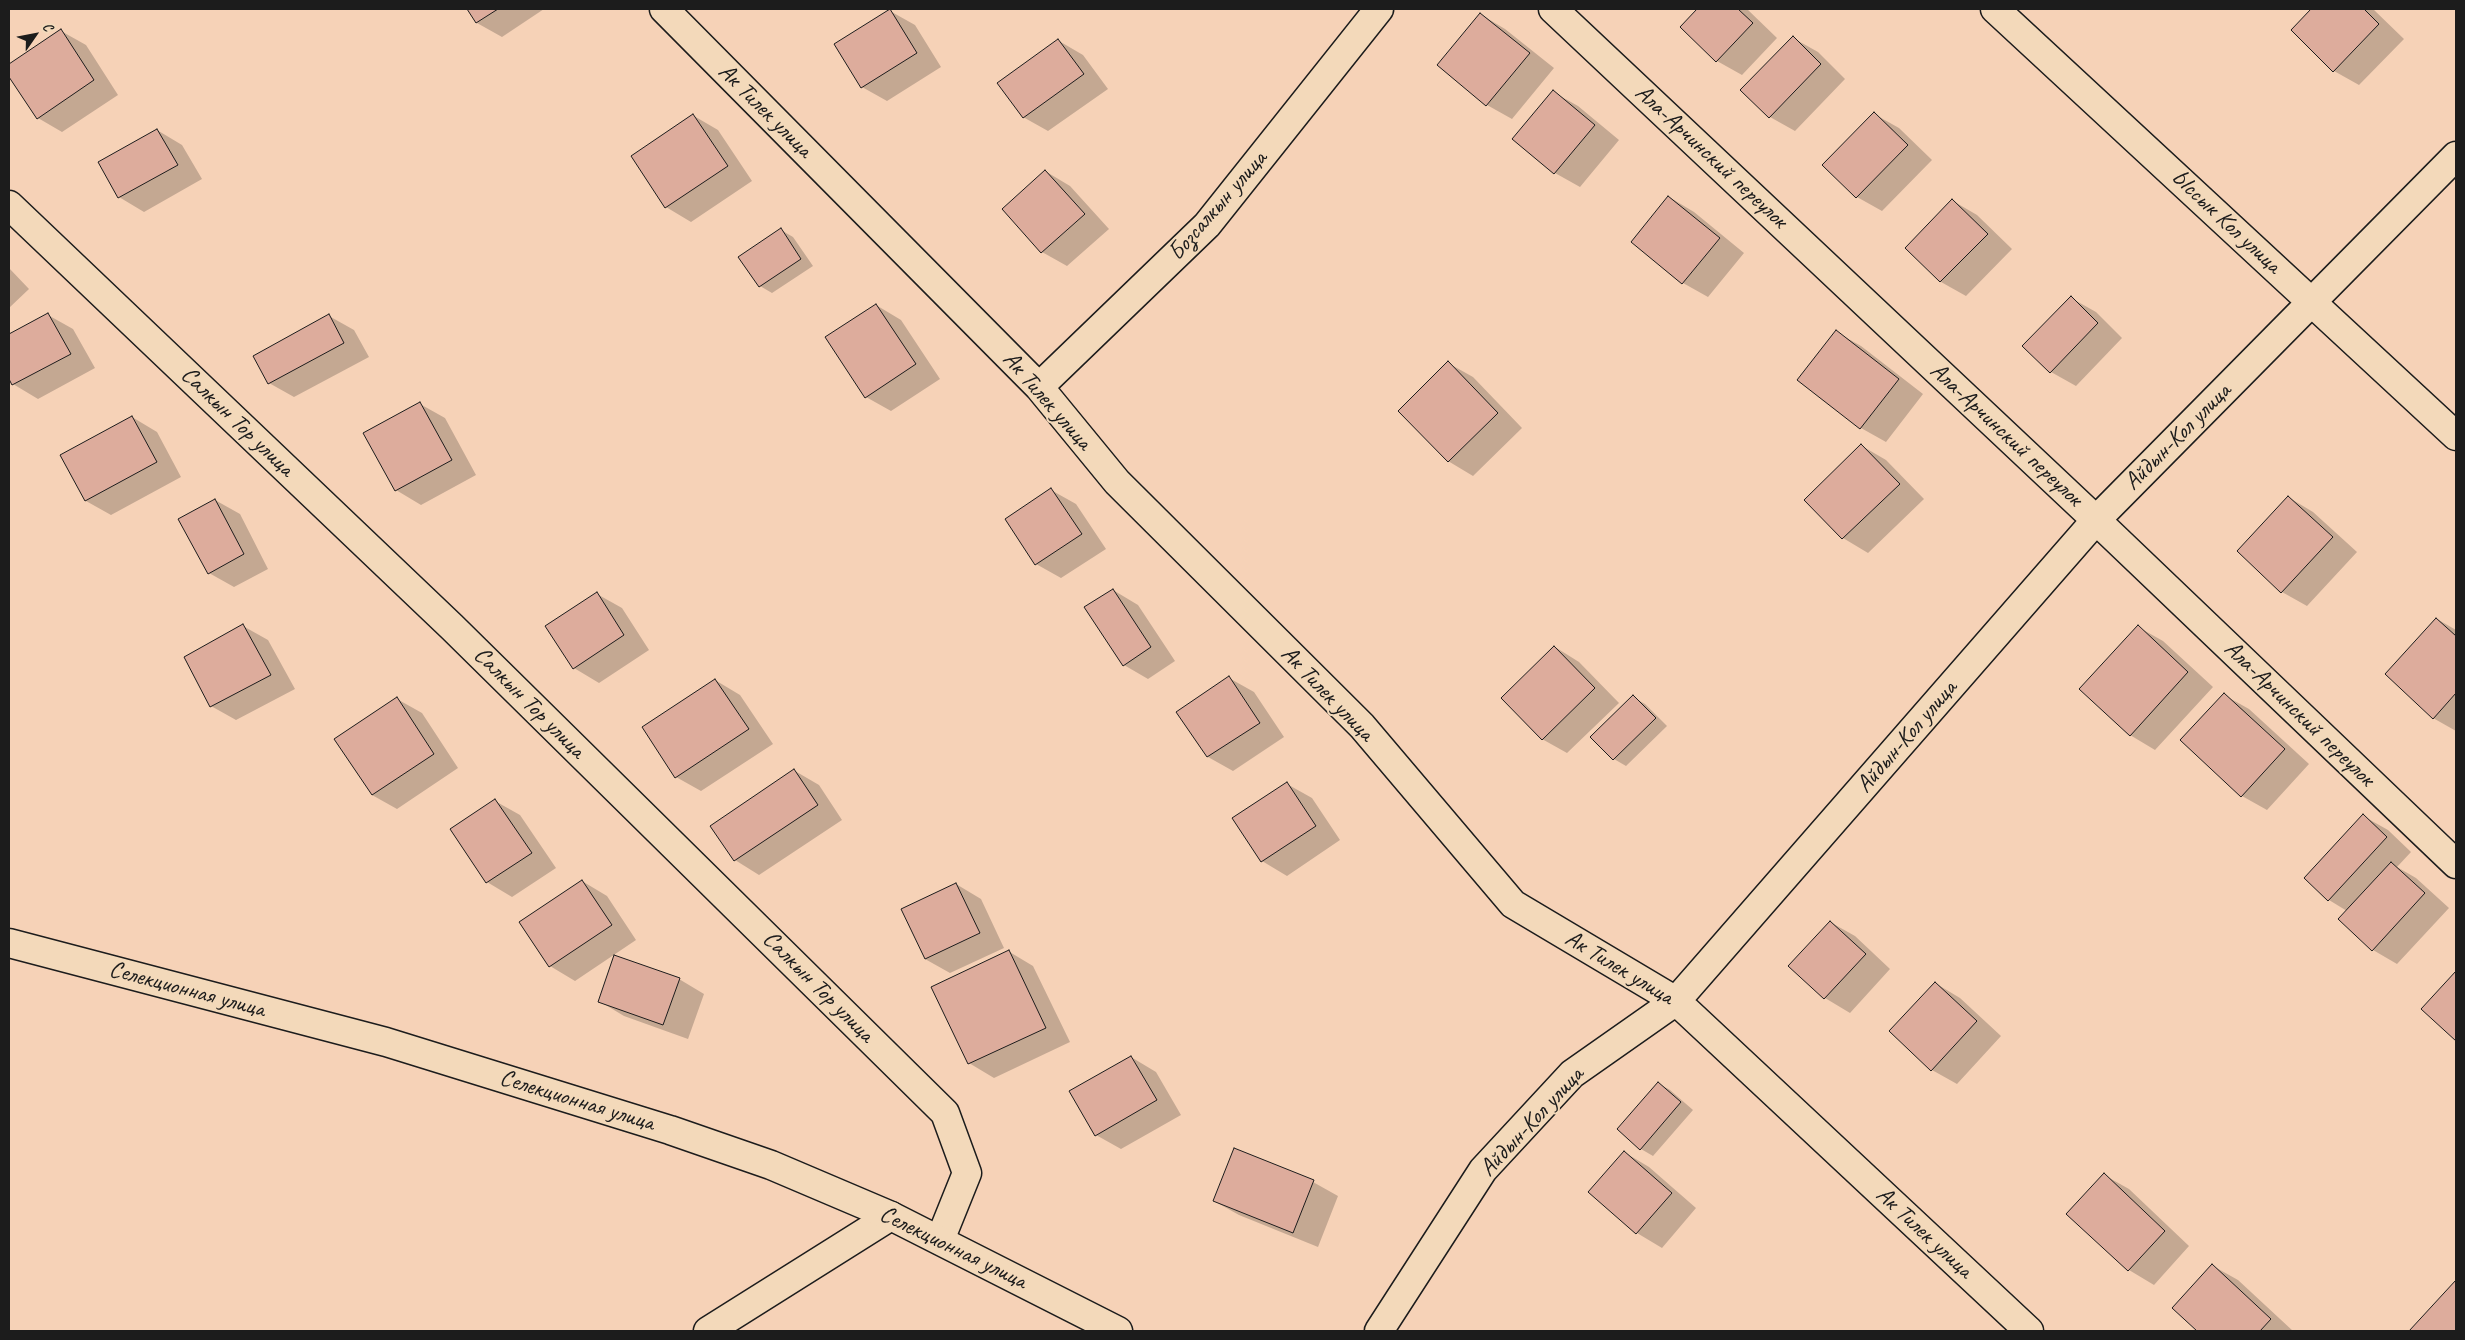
<!DOCTYPE html>
<html>
<head>
<meta charset="utf-8">
<style>
  body { margin:0 }
  #map { position:relative; width:2465px; height:1340px; overflow:hidden; background:#f6d2b7; font-family:Caveat,sans-serif }
  canvas { display:block }
  .frame { position:absolute; inset:0; border:10px solid #1c1c1c; pointer-events:none }
  .north { position:absolute; left:10px; top:10px; width:50px; height:50px; -webkit-text-stroke:4px #f3d9ba; paint-order:stroke; rotate:57deg; font-size:14px; font-weight:700; line-height:20px; text-align:center; color:#1c1c1c }
  .north::after { content:''; display:block; margin:auto; width:18px; height:22px; background:#1c1c1c; clip-path:polygon(50% 0,100% 100%,50% 72%,0 100%) }
</style>
</head>
<body>
<div id="map">
<canvas width="2465" height="1340"></canvas>
<div class="frame"></div>
<div class="north">С</div>
</div>
<script>
const context = document.querySelector('canvas').getContext('2d');
context.lineJoin = 'round';
function fillPath(path, color) { context.fillStyle = color; context.fill(path, 'evenodd'); }
const shape = rows => new Path2D(rows.map(r => 'M' + r).join(''));
function stroke(path, color, width, dash) { context.strokeStyle = color; context.lineWidth = width; context.lineCap = dash ? 'butt' : 'round'; context.setLineDash(dash || []); context.stroke(path); }
function label(font, color, halo, rows, align = 'center') {
  context.font = font + ' Caveat,sans-serif'; context.lineWidth = 4; context.setLineDash([]); context.textBaseline = 'middle'; context.strokeStyle = halo; context.fillStyle = color; for (const [text, x, y, turn = 0] of rows) {
    context.save(); context.translate(x, y); context.rotate((+turn || 0) * Math.PI / 180); context.textAlign = isNaN(turn) ? turn : align; if (halo) context.strokeText(text, 0, 0); context.fillText(text, 0, 0); context.restore();
  }
}
fillPath(shape([
  [468,9,544,9,502,37,477,23],
  [1699,9,1747,9,1777,38,1742,75,1717,61,1682,27],
  [2313,9,2373,9,2404,39,2359,85,2334,71,2292,30],
  [890,11,915,25,941,67,887,101,862,87],
  [1480,14,1505,29,1554,68,1512,119,1487,105,1439,65],
  [61,31,86,45,118,95,62,132,38,118,9,75,9,66],
  [1793,38,1818,52,1845,79,1795,131,1770,117],
  [1059,41,1083,55,1108,89,1048,131,1023,117],
  [1553,92,1578,106,1619,140,1580,187,1555,173],
  [1874,114,1899,128,1932,160,1882,211,1857,197,1824,165],
  [694,116,718,130,752,181,691,222,666,207],
  [157,130,182,145,202,179,144,212,119,197],
  [1045,171,1070,186,1109,229,1067,266,1042,252],
  [1669,197,1694,212,1744,253,1708,297,1683,283,1632,242],
  [1953,201,1977,215,2012,249,1966,296,1941,282,1906,248],
  [781,230,793,237,813,266,772,293,760,286],
  [9,268,29,289,9,308],
  [2071,298,2096,312,2122,338,2076,386,2051,372,2024,346],
  [876,305,901,320,940,379,891,411,866,397],
  [48,315,73,329,95,368,38,399,13,384,9,376,9,336],
  [329,316,354,330,369,357,294,397,269,383],
  [1836,332,1861,346,1923,394,1886,442,1861,428],
  [1448,363,1473,377,1522,428,1473,476,1448,461],
  [420,404,445,418,476,475,421,505,396,490],
  [132,417,157,432,181,477,111,515,86,501,62,455],
  [1862,446,1886,460,1924,499,1868,553,1843,538,1806,500],
  [1051,490,1076,504,1106,549,1061,578,1036,564],
  [2288,497,2313,512,2357,552,2307,606,2282,592],
  [215,500,240,514,268,569,234,587,209,573],
  [1113,590,1138,605,1175,661,1148,679,1124,665],
  [597,594,622,608,649,650,599,683,574,668],
  [2437,619,2456,630,2456,731,2433,718],
  [243,626,268,640,295,689,236,720,211,706],
  [2138,627,2163,641,2213,687,2155,750,2130,735],
  [1555,647,1579,662,1619,703,1567,753,1542,739],
  [1229,678,1254,692,1284,737,1233,771,1208,757,1178,712],
  [715,680,740,695,773,744,701,791,676,777],
  [2224,695,2249,709,2309,764,2267,810,2242,796],
  [1633,697,1645,704,1667,726,1626,766,1614,759,1592,737],
  [397,699,422,713,458,768,397,809,372,795],
  [795,771,819,785,842,820,759,875,735,860],
  [1287,784,1312,798,1340,840,1287,876,1262,861],
  [495,801,520,815,556,868,512,897,487,882,452,830],
  [2363,816,2388,830,2411,852,2397,867,2416,878,2449,908,2397,964,2373,950,2347,911,2329,900],
  [582,881,607,896,636,940,575,981,550,966,521,922],
  [956,884,981,899,1004,948,950,973,925,959],
  [1830,922,1855,936,1890,969,1850,1013,1825,998,1789,966],
  [1008,951,1033,966,1070,1042,994,1078,969,1063],
  [2456,973,2456,1040,2423,1009],
  [679,979,704,994,688,1039,624,1016,599,1001],
  [1935,983,1960,998,2001,1036,1957,1084,1932,1070],
  [1131,1057,1156,1072,1181,1115,1121,1149,1096,1135],
  [1658,1083,1670,1090,1693,1110,1653,1156,1641,1149,1618,1129],
  [1624,1152,1649,1167,1696,1208,1662,1248,1637,1233,1590,1192],
  [2104,1175,2129,1189,2189,1246,2154,1285,2129,1270,2067,1214],
  [1313,1182,1338,1196,1318,1247,1239,1215,1214,1201],
  [2213,1266,2238,1280,2293,1331,2199,1331,2174,1308],
  [2456,1282,2456,1331,2411,1331]
]), '#0003');
const building = shape([
  [467,9,498,9,476,23,467,9],
  [890,9,917,53,861,88,834,44,890,9],
  [1697,9,1738,9,1753,23,1716,62,1680,27,1697,9],
  [2311,9,2364,9,2379,24,2333,72,2291,30,2311,9],
  [1480,13,1530,53,1486,106,1437,65,1480,13],
  [61,29,94,80,37,119,9,77,9,64,61,29],
  [1793,36,1821,64,1769,118,1740,90,1793,36],
  [1058,39,1084,74,1023,118,997,83,1058,39],
  [1553,90,1595,125,1554,174,1512,139,1553,90],
  [1874,112,1908,145,1856,198,1822,165,1874,112],
  [693,114,728,166,665,208,631,156,693,114],
  [157,129,178,165,118,198,98,162,157,129],
  [1045,170,1085,214,1041,253,1002,209,1045,170],
  [1668,196,1720,238,1682,284,1631,242,1668,196],
  [1952,199,1988,234,1940,282,1905,248,1952,199],
  [781,228,801,259,759,287,738,257,781,228],
  [2071,296,2098,323,2050,373,2022,346,2071,296],
  [876,304,916,364,865,398,825,337,876,304],
  [48,313,71,354,12,385,9,379,9,334,48,313],
  [329,314,344,343,268,384,253,356,329,314],
  [1836,330,1899,379,1860,429,1797,380,1836,330],
  [1448,361,1498,413,1448,462,1398,411,1448,361],
  [420,402,452,460,395,491,363,433,420,402],
  [132,416,157,462,85,501,60,455,132,416],
  [1861,444,1900,484,1842,539,1804,500,1861,444],
  [1051,488,1082,534,1035,565,1005,519,1051,488],
  [2288,496,2333,537,2281,593,2237,551,2288,496],
  [215,499,244,554,208,574,178,519,215,499],
  [1113,589,1151,647,1123,666,1084,607,1113,589],
  [597,592,624,635,573,669,545,626,597,592],
  [2436,618,2456,636,2456,693,2433,719,2385,674,2436,618],
  [243,624,271,675,210,707,184,657,243,624],
  [2138,625,2188,672,2130,736,2079,689,2138,625],
  [1554,646,1595,688,1542,740,1501,698,1554,646],
  [1229,676,1260,723,1207,757,1176,712,1229,676],
  [715,679,749,729,675,778,642,727,715,679],
  [2224,693,2285,749,2241,797,2180,740,2224,693],
  [1633,695,1656,718,1613,760,1590,737,1633,695],
  [397,697,434,754,372,795,334,739,397,697],
  [794,769,818,805,734,861,710,826,794,769],
  [1287,782,1316,826,1261,862,1232,818,1287,782],
  [495,799,532,853,486,883,450,829,495,799],
  [2363,814,2387,837,2328,901,2304,878,2363,814],
  [2391,862,2425,893,2372,951,2338,919,2391,862],
  [582,880,612,925,549,967,519,922,582,880],
  [956,883,980,933,925,959,901,909,956,883],
  [1830,921,1866,954,1824,999,1788,966,1830,921],
  [1009,950,1046,1028,968,1064,931,987,1009,950],
  [614,955,680,978,663,1025,598,1002,614,955],
  [2456,971,2456,1041,2421,1009,2456,971],
  [1935,982,1977,1021,1931,1071,1889,1031,1935,982],
  [1131,1056,1157,1100,1095,1136,1069,1091,1131,1056],
  [1658,1082,1681,1102,1640,1150,1617,1129,1658,1082],
  [1234,1148,1314,1180,1293,1233,1213,1201,1234,1148],
  [1624,1151,1672,1193,1636,1234,1588,1192,1624,1151],
  [2104,1173,2165,1231,2128,1271,2066,1214,2104,1173],
  [2212,1264,2271,1319,2260,1331,2197,1331,2172,1308,2212,1264],
  [2456,1280,2456,1331,2409,1331,2456,1280]
]);
fillPath(building, '#ddac9c');
stroke(building, '#1c1c1c', 1);
const minor = shape([
  [664,9,1039,387,1117,482,1362,726,1513,904,1676,1001,2029,1331],
  [1553,9,2096,520,2456,864],
  [1995,9,2456,436],
  [9,205,452,627,945,1113,967,1173,940,1240],
  [1039,387,1207,225,1379,9],
  [708,1331,891,1216],
  [1379,1331,1483,1170,1572,1074,1676,1001,2096,520,2456,156]
]);
const tertiary = shape([
  [9,943,386,1042,670,1130,771,1165,891,1216,1118,1331]
]);
stroke(minor, '#1c1c1c', 31);
stroke(tertiary, '#1c1c1c', 31);
stroke(minor, '#f3d9ba', 28);
stroke(tertiary, '#f3d9ba', 28);
label('24px', '#1c1c1c', '#f3d9ba', [
  ["Ак Тилек улица",765,111,45],
  ["Ала-Арчинский переулок",1711,157,43],
  ["Бозсалкын улица",1218,206,-49],
  ["Ыссык Кол улица",2226,222,43],
  ["Ак Тилек улица",1047,401,49],
  ["Салкын Тор улица",237,422,44],
  ["Ала-Арчинский переулок",2006,435,43],
  ["Айдын-Кол улица",2178,437,-45],
  ["Ак Тилек улица",1327,694,46],
  ["Салкын Тор улица",529,703,45],
  ["Ала-Арчинский переулок",2299,714,44],
  ["Айдын-Кол улица",1907,737,-49],
  ["Ак Тилек улица",1619,968,31],
  ["Салкын Тор улица",818,987,45],
  ["Селекционная улица",187,990,15],
  ["Селекционная улица",577,1101,17],
  ["Айдын-Кол улица",1532,1122,-47],
  ["Ак Тилек улица",1924,1233,43],
  ["Селекционная улица",953,1248,26]
]);
</script>
</body>
</html>
